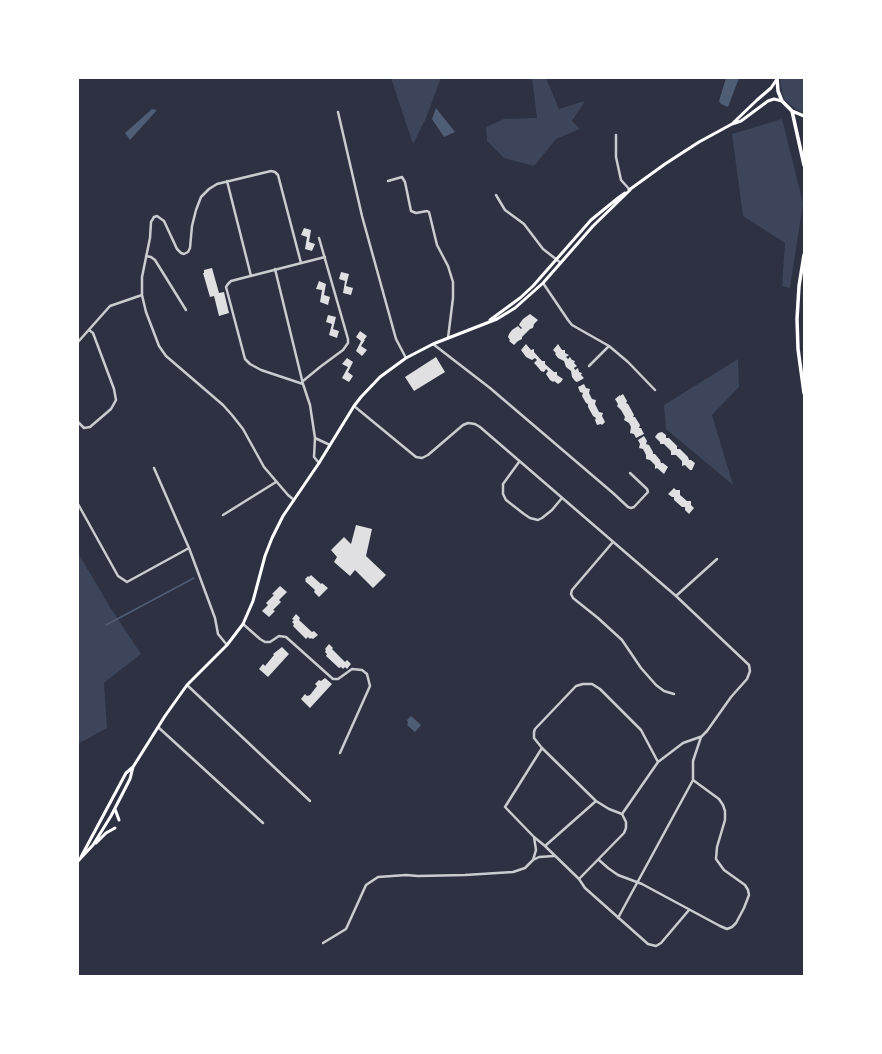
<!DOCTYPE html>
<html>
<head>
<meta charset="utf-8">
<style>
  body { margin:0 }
  #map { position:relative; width:882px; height:1054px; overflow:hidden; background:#2d3142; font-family:Ubuntu,sans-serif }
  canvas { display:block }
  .frame { position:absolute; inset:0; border:79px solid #fff; pointer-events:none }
</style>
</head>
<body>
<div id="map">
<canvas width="882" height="1054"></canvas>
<div class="frame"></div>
</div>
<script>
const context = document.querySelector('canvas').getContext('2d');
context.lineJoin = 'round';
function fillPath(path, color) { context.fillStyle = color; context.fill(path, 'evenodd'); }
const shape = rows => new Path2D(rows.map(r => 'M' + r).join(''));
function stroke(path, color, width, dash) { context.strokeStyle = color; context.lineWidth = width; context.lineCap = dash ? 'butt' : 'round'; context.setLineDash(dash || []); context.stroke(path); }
fillPath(shape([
  [391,78,441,78,426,118,413,144],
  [532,78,546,78,559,109,585,101,572,121,580,129,556,139,534,166,504,158,487,141,486,127,504,119,537,118],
  [780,78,804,78,804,113,797,110,785,100,782,93],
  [782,119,803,203,790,288,782,286,785,243,743,216,732,134],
  [738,359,739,387,712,415,733,485,666,429,664,405],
  [78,553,110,607,141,654,104,683,107,728,78,744]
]), '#3c4559');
fillPath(shape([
  [726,78,739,78,728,107,721,104,719,101],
  [436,108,455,132,444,137,432,119],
  [152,109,157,110,130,140,125,133],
  [411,716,421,725,415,732,407,725,408,723,407,720]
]), '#4f5d75');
stroke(shape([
  [106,625,194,578]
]), '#4f5d75', 1.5);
fillPath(shape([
  [304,228,311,230,309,242,315,244,312,251,305,249,307,237,301,235],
  [212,268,219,293,224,292,229,313,219,316,214,296,210,297,203,273,204,273,204,270],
  [341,272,349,274,346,286,353,288,351,295,343,293,345,281,339,279],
  [319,281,326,284,324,295,330,297,328,305,320,302,322,290,316,289],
  [530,314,538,320,534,324,533,328,530,329,522,337,522,339,518,341,514,345,509,341,510,340,508,337,509,334,512,330,518,326,521,329,522,328,519,325,520,323,523,319],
  [328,315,336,317,333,329,339,331,337,338,329,335,332,324,326,322],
  [360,331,367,336,364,340,365,340,361,346,367,350,362,356,356,351,361,341,356,337],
  [526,344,531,350,534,349,534,352,542,361,545,361,545,364,554,372,557,372,557,375,563,379,561,382,558,384,554,381,553,382,550,380,546,374,548,371,546,369,544,372,541,371,536,365,534,363,537,360,535,358,532,360,526,357,521,350],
  [558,344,562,350,565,350,565,353,569,355,566,357,568,359,570,357,572,360,575,361,574,363,577,366,574,368,575,370,578,368,579,372,582,373,581,375,584,378,581,380,577,382,575,381,572,377,571,371,566,367,564,361,558,358,555,354,556,353,553,350],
  [436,357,445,372,414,391,405,377],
  [347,358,353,362,348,372,353,376,349,382,342,378,348,367,342,364],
  [584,384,586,388,590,389,589,393,592,399,596,400,595,404,599,412,603,413,602,416,605,422,602,425,601,424,597,425,595,420,596,418,593,416,588,407,588,404,586,403,582,396,583,393,580,392,578,387],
  [623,394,627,401,626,403,628,404,634,415,633,417,635,417,640,425,639,428,641,428,644,434,636,438,634,434,630,433,631,427,629,423,624,420,625,417,621,410,617,406,618,404,615,399,620,395,620,396],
  [662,432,666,435,666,438,669,438,677,446,677,449,680,449,688,457,689,460,691,460,695,463,692,470,690,470,685,465,682,466,682,461,676,455,671,455,671,451,664,444,660,444,660,442,655,437,658,433],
  [644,436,647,441,646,444,649,445,653,452,653,454,655,454,660,460,661,463,663,463,668,467,664,474,657,468,655,469,655,465,650,460,646,459,646,455,643,449,639,448,640,444,638,440],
  [674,488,676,490,680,490,680,495,687,501,691,501,691,505,694,508,689,514,685,510,685,507,682,507,674,500,674,497,672,497,668,494],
  [356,525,372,529,366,556,386,575,373,588,355,570,350,576,334,562,337,557,331,550,344,537,351,544],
  [311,575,321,584,322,583,328,588,319,597,314,592,315,590,305,581,306,580,305,579,308,576,309,577],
  [280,586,287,592,279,600,281,602,273,610,275,611,269,617,262,611,268,605,266,603,274,595,272,594],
  [296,614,300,618,299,620,312,632,314,631,318,635,313,639,311,638,310,639,308,637,306,639,293,626,294,624,292,622,294,620,292,619],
  [329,644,333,648,332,649,345,662,347,660,351,664,347,669,345,667,343,669,341,667,339,668,326,656,327,654,325,652,326,650,325,649],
  [282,647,289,654,268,677,259,669,263,664,265,666,274,655,273,654],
  [325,678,332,684,310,708,301,699,305,694,307,696,310,695,317,686,315,684,319,680,321,681]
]), '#e0e0e3');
stroke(shape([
  [338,112,362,216,396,339,406,358],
  [616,135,616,157,621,180,630,190],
  [227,181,251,276],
  [388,181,402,177,405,182,411,211,416,213,427,211,429,212,437,245,448,266,453,282,453,298,448,338],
  [496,195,505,210,524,224,543,249,561,263],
  [146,256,151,257,155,260,186,310],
  [275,269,303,384,310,405,315,438,314,457,319,463],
  [543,283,568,320,572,325,609,346,628,362,655,390],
  [78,342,110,306,142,295],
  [433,344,490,388,613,493,628,507,631,508,634,507,648,492,647,489,630,473],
  [589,366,609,346],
  [303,381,320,367,343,350,348,343,348,339,319,238],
  [303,384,261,370,250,364,245,359,226,287,228,284,231,281,325,257],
  [354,406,416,457,422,458,428,455,463,425,468,423,475,424,480,427,676,596,749,665,750,671,747,679,731,697,707,731,701,737,693,761,693,780,618,918],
  [78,422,84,428,90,427,111,409,116,400,114,389,93,333,89,330],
  [315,438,330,445],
  [519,462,503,484,503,494,506,500,524,514,530,518,538,520,542,518,552,510,562,498],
  [154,468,189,548,215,618,218,634,227,645],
  [294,500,288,495,264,467,243,429,232,415,223,405,166,356,159,346,146,312,142,295,142,277,150,238,151,222,154,217,157,216,164,221,177,249,181,253,184,254,188,252,190,248,192,226,196,210,201,197,209,189,217,184,271,171,275,172,278,175,301,263],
  [78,504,118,576,127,582,189,548],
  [223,515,276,482],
  [613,542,572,590,571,594,573,598,598,618,622,640,641,668,656,685,664,691,674,694],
  [676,596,717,559],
  [243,624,260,639,265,642,270,642,279,636,286,637,333,679,338,679,352,669,362,670,367,674,370,686,340,753],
  [187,685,310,801],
  [158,727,263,823],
  [542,748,505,807,534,837,545,846,579,879,585,888,648,944,656,946,661,943,689,910],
  [622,814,609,809,596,801,542,748,534,738,534,732,535,729,576,686,583,684,592,684,600,689,641,730,658,762],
  [622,814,658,762,683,743,700,737],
  [545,846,596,801],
  [533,860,536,850,534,837],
  [599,860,608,868,618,875,642,884,720,926,727,929,732,927,736,923,744,908,749,895,748,890,745,885,724,870,716,859,717,847,725,820,725,811,723,805,719,799,693,780],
  [579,879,624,833,626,828,626,822,622,814],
  [323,943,346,929,366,885,378,877,406,875,418,876,465,875,513,872,525,868,533,860,539,857,554,856]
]), '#caccd0', 2.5);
stroke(shape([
  [733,123,757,100,771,88,777,79],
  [629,190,665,164,699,142,732,124,741,121,768,101,774,99,782,101],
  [490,320,520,298,533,286,591,220,618,198,625,193],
  [115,809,119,820],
  [96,843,106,833,115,828],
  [81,857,126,773,133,767],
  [78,861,93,845,111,816,130,779,133,767,165,716,187,685,227,645,243,624,253,601,265,556,272,538,283,516,319,463,354,406,361,397,380,377,406,358,433,344,497,319,515,308,543,283,593,226,630,190]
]), '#fff', 3);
stroke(shape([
  [777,78,778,91,782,101,792,111,804,116],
  [792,111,804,165],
  [804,255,799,286,797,319,798,349,804,393]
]), '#fff', 3.5);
</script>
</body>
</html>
